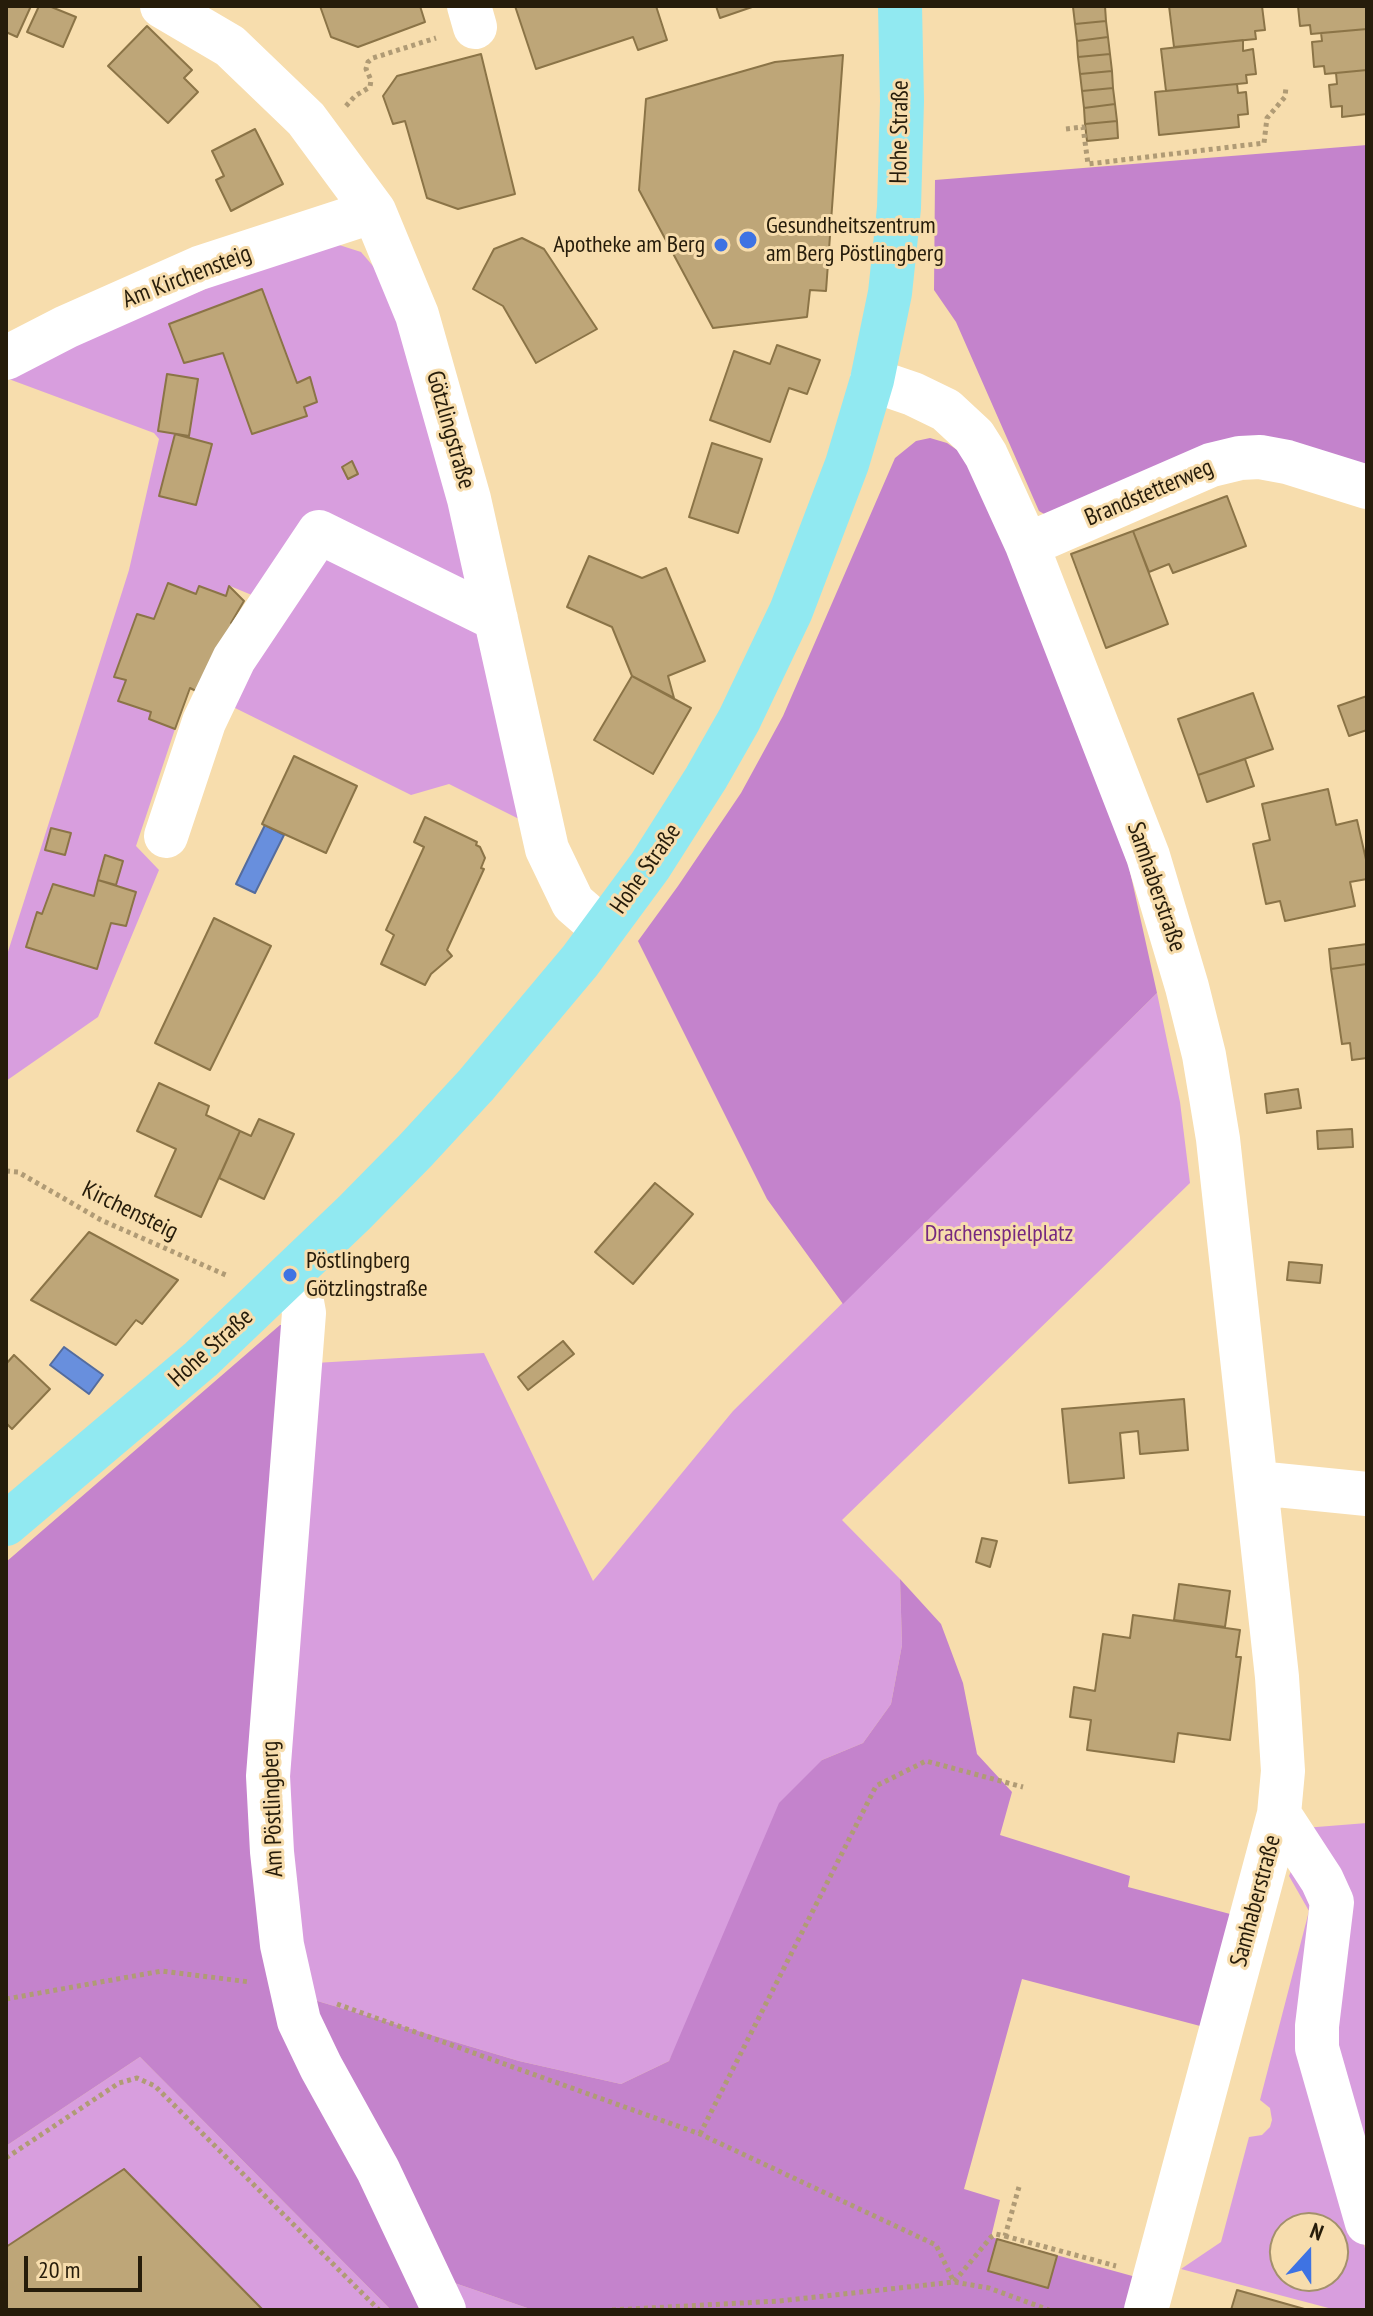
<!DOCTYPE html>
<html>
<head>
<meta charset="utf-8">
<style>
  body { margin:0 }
  #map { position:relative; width:1373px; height:2316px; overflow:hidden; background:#f7ddad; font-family:"PT Sans Narrow",sans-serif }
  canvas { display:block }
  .frame { position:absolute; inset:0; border:8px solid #261c0a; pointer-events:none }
  .north { position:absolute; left:1269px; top:2212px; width:80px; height:80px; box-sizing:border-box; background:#f7ddad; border:2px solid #a3906c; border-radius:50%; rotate:21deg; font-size:22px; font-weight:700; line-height:32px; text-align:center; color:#261c0a }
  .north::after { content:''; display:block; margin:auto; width:28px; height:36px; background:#3e73e3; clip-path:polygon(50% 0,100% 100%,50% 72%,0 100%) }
  .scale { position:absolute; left:24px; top:2256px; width:118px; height:36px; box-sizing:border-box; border:4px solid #261c0a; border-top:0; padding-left:10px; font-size:24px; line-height:28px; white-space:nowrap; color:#261c0a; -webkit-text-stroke:6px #f7ddad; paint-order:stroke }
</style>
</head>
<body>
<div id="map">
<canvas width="1373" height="2316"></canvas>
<div class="frame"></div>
<div class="north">N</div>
<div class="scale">20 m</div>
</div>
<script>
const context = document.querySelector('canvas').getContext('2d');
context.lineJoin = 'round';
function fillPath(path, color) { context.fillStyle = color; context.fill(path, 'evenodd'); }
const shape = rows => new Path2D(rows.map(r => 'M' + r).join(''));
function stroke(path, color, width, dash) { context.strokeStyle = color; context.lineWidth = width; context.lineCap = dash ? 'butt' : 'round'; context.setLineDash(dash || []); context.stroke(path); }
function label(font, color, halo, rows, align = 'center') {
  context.font = font + ' "PT Sans Narrow",sans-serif'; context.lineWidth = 6; context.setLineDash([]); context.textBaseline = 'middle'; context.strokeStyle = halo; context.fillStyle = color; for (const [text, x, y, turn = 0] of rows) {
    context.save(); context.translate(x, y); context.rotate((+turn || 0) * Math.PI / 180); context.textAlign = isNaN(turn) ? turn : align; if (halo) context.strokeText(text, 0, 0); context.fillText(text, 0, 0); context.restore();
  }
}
fillPath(shape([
  [336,244,361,252,385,280,418,378,527,823,449,784,411,795,227,704,259,598,230,586,226,596,200,587,196,594,154,619,137,614,114,676,126,680,119,701,151,712,149,719,175,729,136,846,159,870,98,1017,6,1081,6,958,129,570,159,439,154,433,6,378,52,352,237,276],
  [1157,993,1180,1102,1190,1183,842,1520,900,1579,902,1645,891,1704,863,1743,822,1760,669,2061,621,2084,519,2061,304,1997,283,1869,315,1363,484,1353,593,1581,733,1411],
  [1367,1823,1367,2192,1342,2111,1304,1828],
  [1296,1860,1309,1881,1314,2081,1367,2255,1367,2310,1336,2310,1181,2269,1221,2242,1249,2137,1262,2135,1270,2127,1272,2120,1270,2108,1260,2100,1309,1911,1289,1876],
  [1285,2228,1333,2228,1333,2276,1285,2276],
  [140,2057,391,2310,6,2310,6,2146],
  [443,2279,533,2310,457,2310]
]), '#d89ede');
fillPath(shape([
  [1367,145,1367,478,1297,455,1051,518,1039,511,956,322,934,290,935,180],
  [930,438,947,443,963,454,993,498,1129,867,1157,993,843,1304,767,1199,638,941,678,886,741,793,783,716,895,458,916,441],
  [280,1325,287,1325,264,1887,432,2310,391,2310,140,2057,6,2146,6,1562],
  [900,1579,941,1624,963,1683,977,1754,1012,1792,1000,1835,1130,1876,1128,1887,1234,1915,1204,2027,1022,1979,964,2189,1000,2200,991,2237,1136,2277,1128,2310,533,2310,443,2279,304,1997,519,2061,621,2084,669,2061,779,1803,822,1760,863,1743,891,1704,902,1645]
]), '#c483cc');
const water = shape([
  [265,825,284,835,255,893,236,884,265,825],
  [64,1347,103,1375,89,1394,50,1365,64,1347]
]);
fillPath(water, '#688fdd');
stroke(water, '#546c9e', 2);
const building = shape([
  [6,6,31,6,17,37,6,32,6,6],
  [39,6,49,6,76,17,63,47,27,32,39,6],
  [320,6,420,6,425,22,358,47,331,37,320,6],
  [515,6,656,6,667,40,638,50,633,37,536,69,515,6],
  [716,6,755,6,720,18,716,6],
  [1105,6,1106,21,1075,24,1073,7,1105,6],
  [1169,6,1262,6,1265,30,1255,31,1256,39,1174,47,1169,6],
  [1298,6,1367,6,1367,29,1311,34,1310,25,1300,26,1298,6],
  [1106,21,1108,37,1077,41,1075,24,1106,21],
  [147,26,192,70,184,78,198,92,168,123,108,66,147,26],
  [1367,29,1367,70,1325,74,1324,66,1314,67,1312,42,1322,41,1321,33,1367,29],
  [1108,37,1110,54,1078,57,1077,41,1108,37],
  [1243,40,1243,51,1253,49,1256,74,1246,75,1247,83,1166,91,1161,49,1243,40],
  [481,54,515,194,458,209,427,198,405,121,393,124,383,96,397,76,481,54],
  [1110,54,1112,71,1080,74,1078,57,1110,54],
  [843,55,826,291,810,290,807,317,713,328,639,190,646,99,775,62,843,55],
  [1367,70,1367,114,1342,117,1342,106,1331,107,1329,85,1337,84,1336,73,1367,70],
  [1112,71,1113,88,1082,91,1080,74,1112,71],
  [1237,84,1238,93,1246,92,1248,114,1238,115,1239,127,1159,135,1155,92,1237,84],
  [1113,88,1115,104,1084,108,1082,91,1113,88],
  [1115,104,1117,121,1085,124,1084,108,1115,104],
  [1117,121,1118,138,1087,141,1085,124,1117,121],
  [255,129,283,184,231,211,216,180,224,176,212,151,255,129],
  [522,238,544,249,597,329,536,363,503,306,473,289,494,249,522,238],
  [262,289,297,383,310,377,317,402,304,407,307,416,252,434,223,353,184,363,169,324,262,289],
  [777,345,820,360,807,394,789,388,770,442,710,420,734,351,770,364,777,345],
  [167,374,198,379,189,436,158,431,167,374],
  [175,434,212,444,196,505,159,496,175,434],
  [712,443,762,459,738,533,689,517,712,443],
  [352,461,358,474,348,479,342,467,352,461],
  [1227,496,1246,546,1173,573,1169,564,1149,572,1133,531,1227,496],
  [1133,531,1168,624,1106,648,1071,554,1133,531],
  [589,556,642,578,666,568,705,661,668,676,674,698,632,676,612,627,567,607,589,556],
  [168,583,196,594,199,586,226,596,229,586,244,601,231,623,241,627,198,692,190,688,175,729,149,719,151,712,118,701,126,680,114,677,137,614,154,619,168,583],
  [632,676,691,708,653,774,594,740,632,676],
  [1253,693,1273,749,1198,775,1178,719,1253,693],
  [1367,696,1367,730,1349,736,1338,706,1367,696],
  [294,756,357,786,326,853,262,824,294,756],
  [1245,759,1254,786,1207,802,1198,775,1245,759],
  [1328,789,1336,825,1357,820,1367,864,1367,879,1350,882,1355,906,1285,921,1280,901,1266,904,1253,844,1270,840,1262,804,1328,789],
  [425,817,477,842,476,845,480,847,485,858,481,868,484,869,447,950,452,956,431,974,425,985,381,964,394,935,386,930,424,847,414,842,425,817],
  [51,828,71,833,65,855,45,850,51,828],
  [105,855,123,861,116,885,98,880,105,855],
  [98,880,136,892,126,926,111,923,97,969,26,947,37,912,42,914,53,884,94,896,98,880],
  [214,918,271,946,210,1070,155,1043,214,918],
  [1367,944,1367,964,1331,969,1329,949,1367,944],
  [1367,964,1367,1058,1352,1060,1350,1043,1342,1044,1331,969,1367,964],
  [159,1083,209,1106,206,1115,240,1131,201,1217,155,1196,176,1149,137,1131,159,1083],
  [1298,1089,1301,1108,1267,1113,1265,1094,1298,1089],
  [259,1119,294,1134,264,1199,219,1178,240,1131,251,1136,259,1119],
  [1352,1129,1353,1147,1318,1149,1317,1131,1352,1129],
  [655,1183,693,1214,633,1284,595,1252,655,1183],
  [89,1232,178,1280,142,1324,136,1320,116,1345,31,1300,89,1232],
  [1289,1262,1322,1265,1320,1283,1287,1280,1289,1262],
  [563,1341,574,1354,528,1390,518,1377,563,1341],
  [14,1355,50,1389,12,1429,6,1423,6,1364,14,1355],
  [1184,1399,1188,1450,1140,1454,1138,1431,1120,1433,1124,1478,1069,1483,1062,1409,1184,1399],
  [982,1538,997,1541,990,1567,976,1562,982,1538],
  [1179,1584,1230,1591,1225,1627,1174,1620,1179,1584],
  [1133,1615,1240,1630,1236,1657,1241,1657,1230,1740,1178,1733,1174,1762,1087,1750,1091,1720,1070,1717,1074,1687,1095,1691,1103,1634,1130,1638,1133,1615],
  [124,2169,263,2310,6,2310,6,2247,124,2169],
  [997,2239,1057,2256,1048,2288,988,2271,997,2239],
  [1237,2290,1308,2310,1231,2310,1237,2290]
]);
fillPath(building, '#bea678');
stroke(building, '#8b7447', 2);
stroke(shape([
  [346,106,355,96,370,87,371,80,366,69,368,62,373,58,436,38],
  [1066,129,1083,127,1088,164,1264,143,1267,118,1285,97,1286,87],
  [6,1171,18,1172,101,1220,228,1276],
  [6,1999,162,1971,250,1982],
  [337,2004,700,2134,936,2245,954,2282,991,2237,996,2234,1005,2236,1019,2187],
  [700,2134,876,1786,926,1761,1023,1787],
  [6,2158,119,2083,137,2078,155,2086,379,2310],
  [1005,2236,1116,2266],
  [612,2310,779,2301,954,2282,989,2288,1049,2310]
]), '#b09b75', 5, [4, 4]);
stroke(shape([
  [162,6,230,46,306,119,374,211,417,315,469,499,547,849,573,903,603,929],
  [469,6,475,27],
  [6,358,66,327,199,268,374,211],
  [872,380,913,394,946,410,974,436,986,455,1027,545,1148,856,1187,987,1204,1055,1218,1139,1277,1677,1283,1771,1279,1814,1146,2310],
  [1027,545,1211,465,1240,458,1260,457,1287,462,1367,487],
  [166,836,204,722,234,659,319,532,496,619],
  [290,1275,300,1291,304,1313,268,1776,272,1852,282,1945,299,2021,321,2067,378,2170,444,2310],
  [1257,1483,1367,1494],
  [1279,1814,1322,1880,1332,1902,1317,2026,1317,2048,1367,2223]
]), '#fff', 44);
stroke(shape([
  [6,1524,201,1359,354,1213,415,1151,476,1085,580,961,650,866,706,778,739,720,791,611,847,464,872,380,890,293,899,208,902,101,900,6]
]), '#91e9f1', 44);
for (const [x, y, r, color] of [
  [748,240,10,"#3e73e3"],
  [721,245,8,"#3e73e3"],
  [290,1275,8,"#3e73e3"]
]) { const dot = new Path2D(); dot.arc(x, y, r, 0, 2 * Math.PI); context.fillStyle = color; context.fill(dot); stroke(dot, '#f7ddad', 3); }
label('24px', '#261c0a', '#f7ddad', [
  ["Hohe Straße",900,132,-89],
  ["Am Kirchensteig",187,277,-21],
  ["Götzlingstraße",450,430,74],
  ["Brandstetterweg",1149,493,-23],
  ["Hohe Straße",646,869,-55],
  ["Samhaberstraße",1156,887,71],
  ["Kirchensteig",130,1211,26],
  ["Hohe Straße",211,1348,-42],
  ["Am Pöstlingberg",273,1809,-92],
  ["Samhaberstraße",1256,1901,-75]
]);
label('24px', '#261c0a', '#f7ddad', [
  ["Gesundheitszentrum",766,226],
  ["am Berg Pöstlingberg",766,254],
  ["Apotheke am Berg",705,245,"right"],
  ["Pöstlingberg",306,1261],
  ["Götzlingstraße",306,1289]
], 'left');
label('24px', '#762880', '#f7ddad', [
  ["Drachenspielplatz",999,1234]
]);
</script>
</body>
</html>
